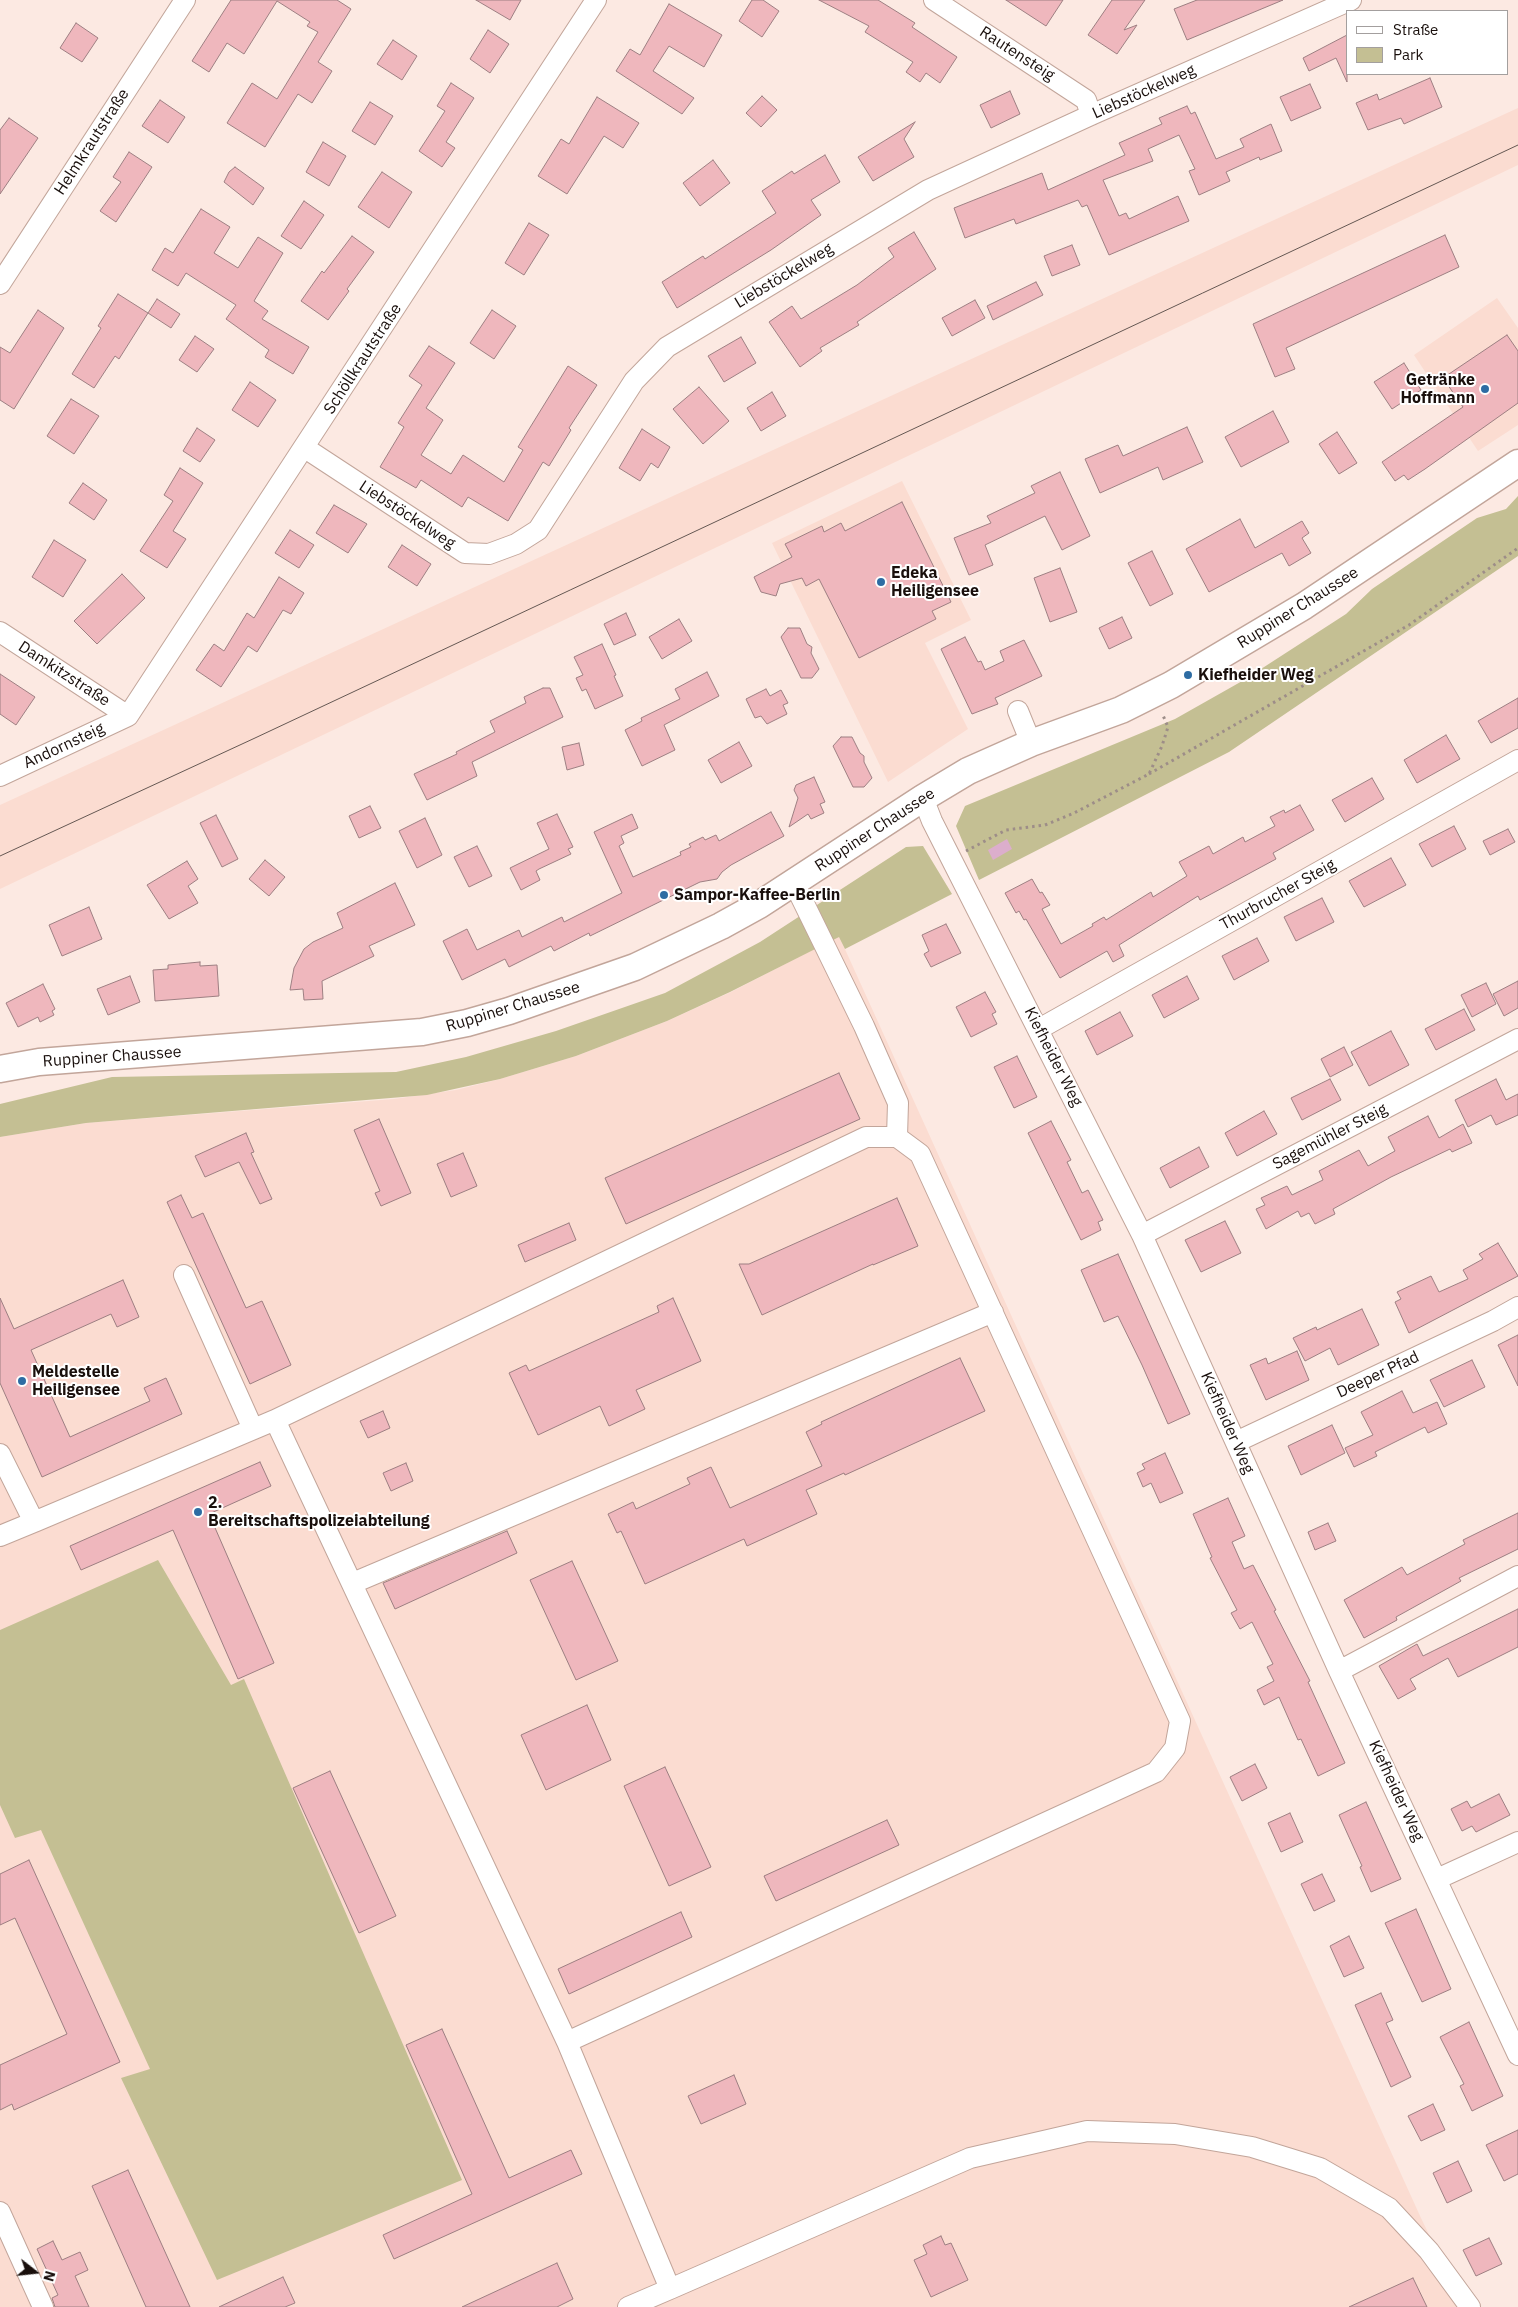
<!DOCTYPE html>
<html>
<head>
<meta charset="utf-8">
<style>
  body { margin:0 }
  #map { position:relative; width:1518px; height:2307px; overflow:hidden; background:#fce9e2; font-family:"IBM Plex Sans",sans-serif }
  canvas { display:block }
  .legend { position:absolute; left:1346px; top:10px; width:162px; height:65px; box-sizing:border-box; background:#fff; border:1px solid #a39f9e; margin:0; padding:6px 9px; list-style:none; font-size:15px; color:#190f0c }
  .legend li { display:flex; align-items:center; gap:10px; height:25px }
  .legend b { width:25px; border:1px solid #a39f9e }
  .north { position:absolute; left:10px; top:2247px; width:50px; height:50px; -webkit-text-stroke:4px #fff; paint-order:stroke; rotate:106deg; font-size:14px; font-weight:700; line-height:20px; text-align:center; color:#190f0c }
  .north::after { content:''; display:block; margin:auto; width:18px; height:22px; background:#190f0c; clip-path:polygon(50% 0,100% 100%,50% 72%,0 100%) }
</style>
</head>
<body>
<div id="map">
<canvas width="1518" height="2307"></canvas>
<ul class="legend">
<li><b style="height:6px;background:#fff"></b>Straße</li>
<li><b style="height:14px;background:#c4bf93"></b>Park</li>
</ul>
<div class="north">N</div>
</div>
<script>
const context = document.querySelector('canvas').getContext('2d');
context.lineJoin = 'round';
function fillPath(path, color) { context.fillStyle = color; context.fill(path, 'evenodd'); }
const shape = rows => new Path2D(rows.map(r => 'M' + r).join(''));
function stroke(path, color, width, dash) { context.strokeStyle = color; context.lineWidth = width; context.lineCap = dash ? 'butt' : 'round'; context.setLineDash(dash || []); context.stroke(path); }
function label(font, color, halo, rows, align = 'center') {
  context.font = font + ' "IBM Plex Sans",sans-serif'; context.lineWidth = 4; context.setLineDash([]); context.textBaseline = 'middle'; context.strokeStyle = halo; context.fillStyle = color; for (const [text, x, y, turn = 0] of rows) {
    context.save(); context.translate(x, y); context.rotate((+turn || 0) * Math.PI / 180); context.textAlign = isNaN(turn) ? turn : align; if (halo) context.strokeText(text, 0, 0); context.fillText(text, 0, 0); context.restore();
  }
}
fillPath(shape([
  [1518,108,1518,165,0,889,0,805],
  [1497,298,1518,328,1518,425,1478,451,1414,355],
  [902,481,971,620,925,643,968,729,888,782,772,543],
  [839,936,1421,2218,1435,2247,1478,2307,0,2307,0,1137,86,1123,394,1099,456,1090,500,1079,576,1056,667,1021,731,992]
]), '#fbdcd1');
fillPath(shape([
  [1518,496,1518,556,1229,752,979,880,956,826,965,806,1175,719,1244,680,1346,614,1372,589,1477,518,1506,509],
  [923,846,952,894,845,949,839,937,730,992,667,1021,576,1056,500,1079,427,1095,86,1123,0,1137,0,1104,112,1077,396,1072,466,1057,556,1031,665,993,760,942,906,847],
  [158,1560,231,1685,244,1679,462,2180,217,2280,121,2078,150,2069,41,1830,15,1838,0,1805,0,1630]
]), '#c4bf93');
fillPath(shape([
  [1007,839,1012,849,993,860,988,850]
]), '#dcaecc');
const building = shape([
  [231,0,337,0,351,9,318,62,332,71,312,103,298,94,265,147,227,123,252,83,277,99,318,32,307,26,310,22,277,1,244,54,227,43,209,72,192,61,231,0],
  [476,0,521,0,510,20,476,0],
  [752,0,763,0,779,11,762,37,739,21,752,0],
  [819,0,878,0,915,23,912,27,957,57,940,83,926,73,920,82,906,72,913,62,865,32,869,26,819,0],
  [1006,0,1063,0,1046,26,1006,0],
  [1112,0,1145,0,1124,30,1137,25,1117,54,1088,35,1112,0],
  [1197,0,1283,0,1187,40,1174,9,1197,0],
  [669,4,722,35,704,67,669,46,653,71,694,98,682,114,616,71,630,49,640,55,669,4],
  [76,23,98,38,82,62,60,48,76,23],
  [488,30,509,44,490,73,470,59,488,30],
  [1347,35,1347,82,1336,58,1309,71,1303,58,1347,35],
  [393,40,417,56,402,80,377,64,393,40],
  [1430,78,1442,107,1404,124,1401,118,1368,130,1356,103,1377,94,1379,100,1430,78],
  [451,83,474,98,446,142,455,148,442,167,419,151,445,111,437,106,451,83],
  [1310,84,1321,108,1291,121,1280,97,1310,84],
  [1010,91,1020,114,991,128,980,105,1010,91],
  [762,96,777,110,761,127,746,113,762,96],
  [597,97,639,123,623,148,604,136,567,194,538,176,561,139,569,144,597,97],
  [160,100,185,117,168,143,142,126,160,100],
  [370,102,393,116,375,145,352,131,370,102],
  [1187,106,1191,114,1195,112,1216,159,1244,147,1240,139,1271,124,1282,151,1260,160,1259,157,1226,172,1230,181,1199,195,1189,171,1195,169,1179,135,1148,149,1153,161,1103,180,1119,216,1126,213,1129,219,1178,196,1189,221,1109,255,1087,205,1082,207,1078,200,1016,224,1014,219,965,238,954,208,1042,173,1048,190,1125,155,1119,143,1162,124,1159,118,1187,106],
  [9,118,38,138,0,194,0,130,9,118],
  [915,122,904,139,914,157,873,181,858,157,915,122],
  [323,142,346,156,329,186,306,172,323,142],
  [129,152,152,167,116,222,100,211,121,182,113,177,129,152],
  [825,155,840,182,811,200,821,215,771,250,677,308,662,282,703,256,705,259,776,213,762,191,792,171,794,174,825,155],
  [713,160,730,183,700,206,683,183,713,160],
  [235,167,264,188,253,205,224,182,229,172,235,167],
  [382,172,412,192,389,228,358,207,382,172],
  [304,201,324,215,301,249,281,236,304,201],
  [201,209,230,227,214,253,238,268,258,237,283,253,254,301,268,311,262,319,309,347,293,374,265,357,269,350,226,319,236,305,186,273,178,286,152,270,165,248,173,253,201,209],
  [529,223,549,235,524,275,505,263,529,223],
  [914,232,936,269,857,322,859,325,820,348,822,351,800,367,769,322,792,306,801,319,857,285,894,257,888,248,914,232],
  [1445,235,1459,267,1286,348,1295,369,1275,377,1253,324,1445,235],
  [352,236,374,252,347,289,349,291,328,320,301,301,322,271,324,273,352,236],
  [1072,245,1080,265,1052,276,1044,256,1072,245],
  [1036,282,1043,295,993,320,987,306,1036,282],
  [118,294,148,313,119,359,115,356,94,388,72,374,101,328,98,326,118,294],
  [157,299,180,314,171,328,148,313,157,299],
  [975,300,985,318,952,336,942,318,975,300],
  [38,310,64,328,14,409,0,400,0,347,10,353,38,310],
  [492,310,516,326,494,359,470,343,492,310],
  [1507,335,1518,351,1518,403,1425,469,1408,480,1404,475,1395,481,1382,462,1463,407,1443,378,1507,335],
  [195,336,214,349,197,372,179,360,195,336],
  [741,337,756,363,724,382,708,356,741,337],
  [429,346,455,363,426,408,443,420,421,455,451,474,463,455,504,482,523,450,518,447,568,366,597,385,569,428,571,430,549,466,543,462,508,521,468,497,462,507,421,480,416,488,380,467,404,427,398,423,422,385,409,376,429,346],
  [1404,363,1421,390,1392,409,1374,382,1404,363],
  [250,382,276,400,258,427,232,410,250,382],
  [699,387,729,421,703,444,673,409,699,387],
  [772,392,786,416,761,431,747,408,772,392],
  [71,399,99,416,74,454,47,436,71,399],
  [1273,411,1289,442,1241,467,1225,437,1273,411],
  [1187,427,1203,462,1163,480,1158,467,1100,493,1085,459,1118,445,1123,456,1187,427],
  [197,428,215,440,200,462,183,451,197,428],
  [642,429,670,447,658,468,651,463,640,481,619,468,642,429],
  [1337,432,1357,463,1339,474,1319,444,1337,432],
  [180,468,203,483,173,531,186,539,167,568,140,551,173,501,164,495,180,468],
  [1060,472,1090,536,1062,550,1045,516,985,545,993,565,969,575,954,538,991,523,987,516,1035,493,1031,486,1060,472],
  [83,483,107,500,94,520,69,503,83,483],
  [902,502,951,602,932,611,936,619,859,658,819,579,806,586,802,578,780,584,776,596,761,592,754,577,792,557,785,544,822,526,824,532,841,523,845,531,902,502],
  [334,505,367,524,348,553,316,533,334,505],
  [1240,519,1255,548,1302,521,1309,533,1302,538,1311,553,1289,566,1282,553,1209,592,1186,549,1240,519],
  [290,530,314,545,299,568,275,553,290,530],
  [54,540,86,560,63,597,32,577,54,540],
  [402,545,431,564,417,586,388,567,402,545],
  [1152,551,1173,594,1150,606,1128,563,1152,551],
  [1060,568,1077,612,1050,622,1034,578,1060,568],
  [122,574,145,598,97,644,74,621,122,574],
  [279,577,304,593,291,614,283,610,257,652,248,646,221,687,196,670,214,644,224,651,247,613,254,618,279,577],
  [626,613,636,635,614,645,604,624,626,613],
  [1122,617,1132,638,1109,649,1099,628,1122,617],
  [679,619,692,641,662,659,649,637,679,619],
  [788,628,800,628,807,644,812,647,811,653,819,669,812,678,801,678,781,637,788,628],
  [965,637,978,662,981,661,985,670,1004,661,1000,651,1024,640,1042,676,995,698,998,704,972,714,941,649,965,637],
  [602,644,616,675,614,676,623,696,595,709,586,689,582,691,576,678,583,675,574,657,602,644],
  [707,672,719,696,664,725,675,750,642,766,625,730,642,721,641,718,680,699,675,689,707,672],
  [0,674,35,697,16,725,0,714,0,674],
  [543,688,550,688,563,717,472,762,477,776,427,800,414,774,457,754,456,752,495,732,490,721,526,703,524,697,543,688],
  [766,689,770,696,781,690,788,703,783,705,787,714,767,724,761,716,755,718,746,699,766,689],
  [1518,698,1518,728,1491,743,1478,721,1518,698],
  [1446,735,1460,759,1417,783,1404,760,1446,735],
  [841,737,852,737,860,753,864,756,864,762,872,778,864,787,853,787,833,746,841,737],
  [739,742,752,766,721,783,708,760,739,742],
  [579,743,584,765,567,770,562,747,579,743],
  [814,777,825,802,820,804,824,813,811,819,808,814,789,827,798,798,794,790,796,785,814,777],
  [1372,778,1384,799,1345,822,1332,800,1372,778],
  [1300,805,1314,830,1273,853,1276,859,1200,900,1198,896,1119,945,1124,956,1113,962,1107,951,1060,978,1026,919,1024,920,1019,911,1016,913,1005,893,1032,879,1040,893,1042,892,1050,905,1042,909,1061,944,1093,926,1092,924,1104,917,1106,920,1151,892,1153,897,1187,876,1179,862,1209,846,1213,854,1243,837,1245,842,1275,826,1270,817,1284,810,1285,813,1300,805],
  [370,806,381,828,359,838,349,816,370,806],
  [771,812,784,836,731,865,722,872,717,879,700,882,590,936,589,933,554,951,551,946,509,967,505,959,462,980,443,941,467,929,477,950,519,930,522,937,562,917,564,922,622,893,594,832,632,814,638,828,621,836,624,843,619,846,633,877,681,855,680,852,691,847,689,844,703,837,705,840,716,835,719,841,771,812],
  [557,814,573,847,568,849,571,854,539,869,536,871,540,880,521,890,510,868,549,849,537,823,557,814],
  [216,815,238,859,222,867,200,823,216,815],
  [425,818,442,855,417,868,399,831,425,818],
  [1454,826,1466,849,1432,867,1419,844,1454,826],
  [1508,829,1515,842,1490,855,1483,841,1508,829],
  [477,846,492,876,469,887,454,857,477,846],
  [1391,858,1406,885,1364,907,1349,881,1391,858],
  [265,860,285,877,269,896,249,879,265,860],
  [187,861,198,879,188,886,198,903,169,919,147,885,187,861],
  [395,883,415,925,369,946,374,956,322,981,323,999,304,1000,303,989,290,990,294,968,304,949,313,942,343,928,337,913,395,883],
  [1322,898,1334,922,1296,941,1284,917,1322,898],
  [89,907,102,939,62,956,49,925,89,907],
  [946,924,961,953,931,967,924,954,929,951,922,935,946,924],
  [1257,938,1269,961,1234,980,1222,956,1257,938],
  [200,962,200,966,217,965,219,996,155,1001,153,970,168,969,168,965,200,962],
  [130,976,140,1002,108,1015,97,989,130,976],
  [1187,976,1199,999,1164,1018,1152,995,1187,976],
  [1518,981,1518,1008,1504,1016,1493,994,1518,981],
  [1486,983,1496,1004,1472,1017,1461,995,1486,983],
  [43,984,55,1009,52,1011,54,1015,40,1022,38,1017,18,1027,6,1003,43,984],
  [985,992,996,1012,992,1014,997,1024,971,1037,956,1007,985,992],
  [1464,1009,1475,1030,1436,1050,1425,1029,1464,1009],
  [1120,1012,1133,1036,1097,1055,1085,1031,1120,1012],
  [1391,1031,1409,1065,1369,1086,1351,1052,1391,1031],
  [1344,1047,1353,1065,1330,1077,1321,1059,1344,1047],
  [1017,1056,1037,1097,1014,1108,994,1067,1017,1056],
  [839,1073,860,1119,626,1224,605,1178,839,1073],
  [1330,1079,1341,1100,1302,1120,1291,1098,1330,1079],
  [1496,1079,1506,1100,1518,1094,1518,1115,1496,1125,1491,1115,1468,1127,1455,1100,1496,1079],
  [1264,1111,1277,1134,1237,1156,1225,1133,1264,1111],
  [1428,1116,1439,1138,1463,1124,1472,1143,1452,1152,1450,1149,1391,1177,1333,1209,1335,1214,1315,1224,1309,1213,1301,1217,1298,1211,1266,1229,1256,1209,1265,1205,1261,1198,1287,1186,1292,1195,1323,1180,1319,1171,1359,1150,1368,1166,1395,1151,1388,1137,1428,1116],
  [379,1119,411,1193,381,1206,375,1193,380,1191,354,1130,379,1119],
  [1051,1121,1071,1160,1067,1162,1082,1193,1088,1190,1103,1220,1098,1222,1101,1230,1081,1240,1028,1133,1051,1121],
  [246,1133,254,1152,251,1153,272,1199,260,1204,239,1162,205,1177,195,1156,246,1133],
  [1199,1147,1209,1167,1170,1188,1160,1168,1199,1147],
  [463,1153,477,1186,451,1197,437,1164,463,1153],
  [181,1195,192,1218,203,1213,246,1308,262,1301,291,1365,250,1384,167,1202,181,1195],
  [897,1198,918,1246,873,1265,873,1264,762,1315,739,1264,749,1264,897,1198],
  [1225,1221,1241,1253,1201,1272,1185,1240,1225,1221],
  [569,1223,576,1240,525,1262,518,1245,569,1223],
  [1498,1243,1518,1276,1409,1333,1395,1302,1401,1299,1397,1292,1431,1276,1439,1292,1468,1279,1463,1270,1483,1259,1479,1254,1498,1243],
  [1118,1254,1190,1414,1168,1424,1142,1365,1118,1316,1104,1322,1081,1270,1118,1254],
  [123,1280,139,1317,117,1327,111,1314,31,1350,70,1437,150,1401,144,1388,166,1378,182,1414,42,1477,0,1383,0,1298,14,1329,123,1280],
  [673,1298,701,1361,636,1390,645,1409,609,1426,600,1406,538,1435,509,1373,526,1365,529,1371,659,1312,657,1306,673,1298],
  [1362,1309,1379,1345,1338,1365,1330,1348,1305,1361,1293,1338,1316,1327,1317,1330,1362,1309],
  [1518,1335,1518,1386,1498,1345,1518,1335],
  [1297,1351,1309,1380,1266,1400,1250,1365,1266,1358,1268,1364,1297,1351],
  [960,1358,985,1411,845,1475,844,1473,806,1490,817,1514,747,1546,744,1539,645,1584,621,1531,617,1533,608,1514,633,1502,636,1509,690,1484,687,1478,711,1467,730,1508,822,1466,806,1432,822,1424,821,1422,960,1358],
  [1472,1360,1485,1387,1444,1407,1430,1380,1472,1360],
  [1402,1391,1413,1413,1437,1402,1447,1424,1428,1433,1425,1427,1375,1452,1377,1456,1354,1467,1345,1448,1373,1435,1361,1412,1402,1391],
  [383,1411,390,1428,368,1438,360,1421,383,1411],
  [1332,1425,1345,1453,1301,1475,1288,1446,1332,1425],
  [1165,1453,1183,1493,1160,1503,1151,1483,1143,1487,1137,1473,1145,1469,1142,1464,1165,1453],
  [260,1462,271,1486,209,1514,274,1663,238,1679,173,1530,81,1570,70,1546,260,1462],
  [406,1463,413,1481,391,1491,383,1473,406,1463],
  [1228,1498,1245,1536,1232,1542,1244,1569,1253,1565,1276,1610,1274,1611,1310,1681,1308,1682,1345,1763,1318,1776,1301,1739,1298,1740,1279,1697,1264,1705,1257,1690,1274,1681,1267,1667,1273,1664,1252,1622,1240,1629,1231,1613,1237,1610,1210,1558,1212,1557,1193,1514,1228,1498],
  [1518,1513,1518,1549,1459,1578,1461,1581,1396,1617,1397,1620,1364,1638,1344,1600,1402,1567,1407,1575,1465,1544,1463,1540,1518,1513],
  [1328,1523,1336,1541,1315,1550,1308,1532,1328,1523],
  [507,1531,517,1553,395,1609,383,1583,507,1531],
  [572,1561,618,1661,576,1680,530,1580,572,1561],
  [1518,1609,1518,1647,1458,1677,1448,1658,1410,1679,1416,1689,1398,1699,1379,1666,1417,1644,1423,1656,1518,1609],
  [587,1705,611,1760,546,1790,521,1735,587,1705],
  [1255,1764,1267,1788,1242,1801,1230,1777,1255,1764],
  [665,1767,711,1867,669,1886,624,1786,665,1767],
  [330,1771,396,1916,359,1933,293,1788,330,1771],
  [1499,1794,1510,1815,1476,1832,1472,1826,1462,1831,1451,1809,1467,1801,1471,1808,1499,1794],
  [1366,1802,1401,1879,1371,1892,1360,1867,1362,1866,1339,1815,1366,1802],
  [1290,1813,1303,1842,1281,1852,1268,1823,1290,1813],
  [887,1820,899,1845,776,1901,764,1876,887,1820],
  [29,1860,120,2062,14,2110,12,2104,0,2110,0,2065,67,2034,15,1918,0,1925,0,1874,29,1860],
  [1322,1874,1335,1901,1314,1911,1301,1884,1322,1874],
  [1416,1909,1451,1989,1422,2002,1385,1923,1416,1909],
  [681,1912,692,1937,569,1994,558,1969,681,1912],
  [1349,1936,1364,1968,1344,1977,1330,1946,1349,1936],
  [1381,1993,1393,2020,1386,2023,1411,2077,1391,2087,1355,2005,1381,1993],
  [1469,2022,1503,2096,1472,2111,1460,2086,1464,2084,1440,2037,1469,2022],
  [442,2029,509,2178,571,2150,582,2174,394,2259,383,2235,472,2194,406,2045,442,2029],
  [734,2075,746,2104,701,2124,688,2096,734,2075],
  [1433,2104,1445,2130,1421,2141,1408,2116,1433,2104],
  [1518,2130,1518,2174,1504,2181,1486,2145,1518,2130],
  [1458,2161,1472,2191,1447,2203,1433,2173,1458,2161],
  [128,2170,190,2307,146,2307,92,2186,128,2170],
  [941,2236,945,2245,951,2243,968,2280,931,2297,914,2260,927,2254,923,2245,941,2236],
  [1489,2238,1502,2264,1476,2276,1463,2250,1489,2238],
  [53,2241,62,2260,80,2252,88,2270,75,2276,89,2307,55,2307,52,2298,58,2295,37,2249,53,2241],
  [557,2263,573,2299,557,2307,462,2307,557,2263],
  [283,2277,295,2303,285,2307,219,2307,283,2277],
  [1413,2278,1427,2307,1349,2307,1413,2278]
]);
fillPath(building, '#efb7bd');
stroke(building, '#9d7f82', 1);
const minor = shape([
  [934,0,1086,100,1091,115],
  [0,284,185,0],
  [305,448,465,553,489,554,516,544,538,530,634,381,667,347,928,190,1091,115,1351,0],
  [0,632,128,716],
  [1018,711,1031,743],
  [128,716,596,0],
  [0,776,128,716],
  [923,798,932,821,1142,1235,1339,1671,1518,2055],
  [794,883,864,1026,898,1103,897,1137],
  [1039,1029,1518,760],
  [1142,1235,1518,1039],
  [184,1275,253,1429],
  [275,1420,866,1137,897,1137,920,1154,1180,1721,1175,1748,1156,1772,567,2042],
  [1236,1442,1493,1321,1518,1307],
  [0,1454,34,1522,275,1420,567,2042,670,2289,628,2307],
  [0,1536,34,1522],
  [353,1583,993,1312],
  [1339,1671,1518,1576],
  [1437,1879,1518,1842],
  [0,2212,43,2307],
  [670,2289,970,2158,1087,2131,1175,2134,1252,2147,1320,2168,1389,2208,1429,2251,1470,2307]
]);
const major = shape([
  [0,1069,39,1062,422,1032,467,1023,509,1011,635,967,721,926,759,905,923,798,968,771,1031,743,1121,710,1171,685,1304,606,1518,463]
]);
stroke(minor, '#c2a59a', 22);
stroke(major, '#c2a59a', 29);
stroke(shape([
  [1149,774,1409,625,1518,548],
  [966,851,1006,830,1045,825,1074,813,1149,774,1162,746,1168,727,1162,713]
]), '#9d8d88', 3, [2.5, 4]);
stroke(minor, '#fff', 20);
stroke(major, '#fff', 26);
stroke(shape([
  [0,856,255,738,1518,145]
]), '#655853', 1);
for (const [x, y, r, color] of [
  [1485,389,5,"#2e6ca3"],
  [881,582,5,"#2e6ca3"],
  [1188,675,5,"#2e6ca3"],
  [664,895,5,"#2e6ca3"],
  [22,1381,5,"#2e6ca3"],
  [198,1512,5,"#2e6ca3"]
]) { const dot = new Path2D(); dot.arc(x, y, r, 0, 2 * Math.PI); context.fillStyle = color; context.fill(dot); stroke(dot, '#fff', 2); }
label('16px', '#190f0c', '#fff', [
  ["Rautensteig",1017,54,33],
  ["Liebstöckelweg",1144,92,-24],
  ["Helmkrautstraße",92,142,-57],
  ["Liebstöckelweg",784,276,-31],
  ["Schöllkrautstraße",363,359,-57],
  ["Liebstöckelweg",407,515,33],
  ["Ruppiner Chaussee",1298,608,-32],
  ["Damkitzstraße",64,674,33],
  ["Andornsteig",64,746,-25],
  ["Ruppiner Chaussee",875,830,-33],
  ["Thurbrucher Steig",1278,895,-29],
  ["Ruppiner Chaussee",513,1007,-17],
  ["Ruppiner Chaussee",112,1057,-4],
  ["Kiefheider Weg",1053,1057,63],
  ["Sagemühler Steig",1330,1137,-27],
  ["Deeper Pfad",1378,1375,-25],
  ["Kiefheider Weg",1227,1423,66],
  ["Kiefheider Weg",1396,1791,65]
]);
label('bold 16px', '#190f0c', '#fff', [
  ["Getränke",1475,380,"right"],
  ["Hoffmann",1475,398,"right"],
  ["Edeka",891,573],
  ["Heiligensee",891,591],
  ["Kiefheider Weg",1198,675],
  ["Sampor-Kaffee-Berlin",674,895],
  ["Meldestelle",32,1372],
  ["Heiligensee",32,1390],
  ["2.",208,1503],
  ["Bereitschaftspolizeiabteilung",208,1521]
], 'left');
</script>
</body>
</html>
